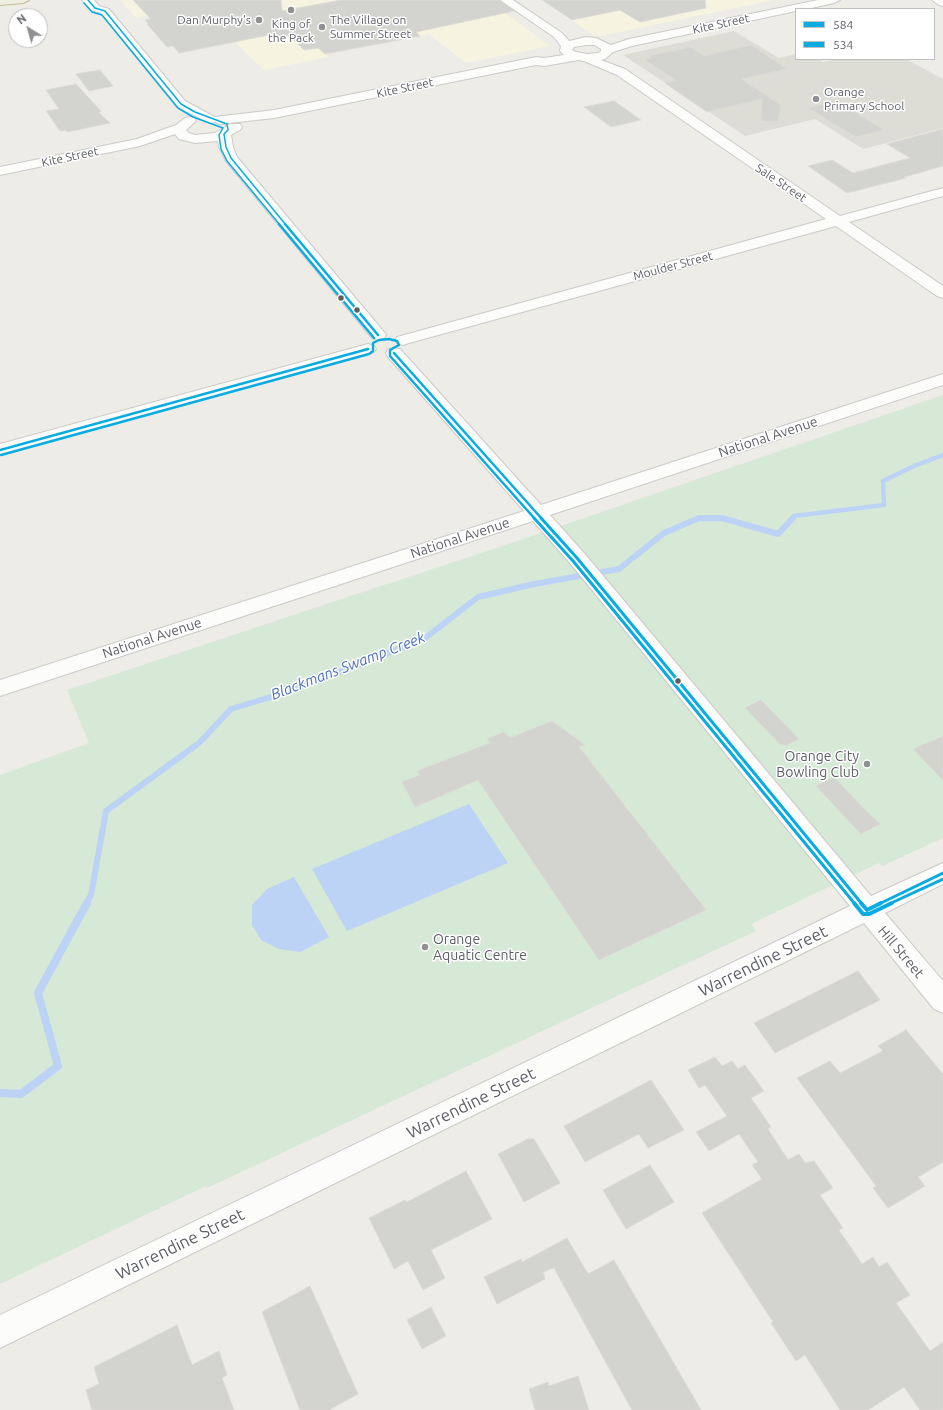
<!DOCTYPE html>
<html>
<head>
<meta charset="utf-8">
<style>
  body { margin:0 }
  #map { position:relative; width:943px; height:1410px; overflow:hidden; background:#edece7; font-family:Ubuntu,sans-serif }
  canvas { display:block }
  .legend { position:absolute; left:795px; top:8px; width:140px; height:52px; box-sizing:border-box; background:#fff; border:1px solid #bebfc1; margin:0; padding:5px 7px; list-style:none; font-size:12px; color:#5d5f65 }
  .legend li { display:flex; align-items:center; gap:8px; height:20px }
  .legend b { width:20px; border:1px solid #bebfc1 }
  .north { position:absolute; left:8px; top:8px; width:40px; height:40px; box-sizing:border-box; background:#fff; border:1px solid #bebfc1; border-radius:50%; rotate:323deg; font-size:11px; font-weight:700; line-height:16px; text-align:center; color:#5d5f65 }
  .north::after { content:''; display:block; margin:auto; width:14px; height:18px; background:#8f9092; clip-path:polygon(50% 0,100% 100%,50% 72%,0 100%) }
</style>
</head>
<body>
<div id="map">
<canvas width="943" height="1410"></canvas>
<ul class="legend">
<li><b style="height:5px;background:#09ace1"></b>584</li>
<li><b style="height:5px;background:#09ace1"></b>534</li>
</ul>
<div class="north">N</div>
</div>
<script>
const context = document.querySelector('canvas').getContext('2d');
context.lineJoin = 'round';
function fillPath(path, color) { context.fillStyle = color; context.fill(path, 'evenodd'); }
const shape = rows => new Path2D(rows.map(r => 'M' + r).join(''));
function stroke(path, color, width, dash) { context.strokeStyle = color; context.lineWidth = width; context.lineCap = dash ? 'butt' : 'round'; context.setLineDash(dash || []); context.stroke(path); }
function label(font, color, halo, rows, align = 'center') {
  context.font = font + ' Ubuntu,sans-serif'; context.lineWidth = 3; context.setLineDash([]); context.textBaseline = 'middle'; context.strokeStyle = halo; context.fillStyle = color; for (const [text, x, y, turn = 0] of rows) {
    context.save(); context.translate(x, y); context.rotate((+turn || 0) * Math.PI / 180); context.textAlign = isNaN(turn) ? turn : align; if (halo) context.strokeText(text, 0, 0); context.fillText(text, 0, 0); context.restore();
  }
}
fillPath(shape([
  [120,0,487,0,550,46,466,63,429,34,326,54,328,57,264,70,199,7,136,18],
  [541,0,774,0,600,36,595,36]
]), '#f6f4e1');
fillPath(shape([
  [734,31,779,58,796,54,796,59,818,59,823,62,836,59,906,59,943,79,943,128,863,149,815,119,745,136,623,55]
]), '#dddcd5');
fillPath(shape([
  [943,395,943,838,882,866,879,863,751,924,756,931,207,1188,206,1186,0,1284,0,775,89,743,67,690,520,540]
]), '#d6e8d6');
fillPath(shape([
  [469,804,508,863,347,931,312,869],
  [294,877,329,937,300,952,279,949,261,940,252,925,252,905,267,889]
]), '#bdd3f6');
stroke(shape([
  [698,519,724,519],
  [792,519,794,516,884,505,883,481,914,466,943,455]
]), '#bdd3f6', 4.5);
stroke(shape([
  [86,904,91,895,106,811,199,743,231,709,294,690,424,639,478,597,534,584,619,569,664,533,699,518,722,518,778,534,793,518]
]), '#bdd3f6', 6);
stroke(shape([
  [0,1093,21,1094,58,1066,38,993,87,903]
]), '#bdd3f6', 8);
const building = shape([
  [133,0,281,0,282,11,341,0,499,0,514,11,416,32,420,36,325,54,318,48,304,50,289,35,278,38,274,34,179,53,173,46,167,47,147,24,149,24,145,20,151,19,133,0],
  [542,0,705,0,706,8,640,22,620,10,572,20,542,0],
  [751,45,787,69,741,79,781,105,778,122,761,121,762,99,707,112,665,83,676,81,644,59,652,58,649,56,690,47,704,56,751,45],
  [100,70,113,86,89,91,76,74,100,70],
  [76,84,101,111,99,113,110,123,67,132,66,130,60,131,46,111,59,109,46,90,76,84],
  [614,101,641,120,611,127,584,107,614,101],
  [836,101,884,130,856,137,808,108,836,101],
  [943,129,943,166,904,177,906,178,847,193,808,166,832,160,853,173,910,158,887,144,943,129],
  [761,700,799,739,786,745,781,745,745,708,761,700],
  [552,721,585,745,579,747,706,910,599,960,478,780,415,807,402,782,420,775,417,771,490,743,487,739,504,732,510,738,552,721],
  [943,736,943,780,913,749,943,736],
  [834,777,866,811,880,824,861,834,816,786,834,777],
  [858,971,880,1000,775,1053,754,1023,858,971],
  [906,1030,943,1074,943,1162,918,1177,925,1186,888,1208,873,1188,876,1186,797,1078,830,1061,840,1073,883,1051,878,1046,906,1030],
  [715,1057,722,1066,732,1061,738,1069,745,1065,764,1091,751,1098,771,1127,768,1129,788,1160,799,1154,805,1163,814,1161,833,1188,820,1195,843,1228,839,1230,862,1264,873,1257,879,1267,887,1262,910,1295,896,1303,930,1351,943,1342,943,1410,920,1410,904,1387,868,1410,840,1410,805,1355,796,1361,771,1323,773,1322,702,1213,762,1179,752,1165,758,1162,739,1134,709,1151,696,1132,727,1116,705,1085,699,1088,688,1070,715,1057],
  [651,1080,684,1130,648,1148,639,1134,585,1162,564,1126,651,1080],
  [528,1139,534,1139,560,1183,524,1202,498,1154,528,1139],
  [650,1165,674,1202,626,1229,603,1190,650,1165],
  [466,1171,492,1219,431,1250,445,1278,423,1290,408,1261,394,1269,369,1218,405,1200,407,1202,466,1171],
  [567,1238,588,1274,614,1260,701,1410,632,1410,554,1268,543,1272,545,1279,497,1304,484,1277,521,1259,522,1262,567,1238],
  [310,1286,358,1394,329,1410,300,1410,262,1312,310,1286],
  [431,1307,446,1336,422,1349,407,1320,431,1307],
  [177,1325,192,1365,219,1351,227,1375,222,1378,234,1410,92,1410,86,1390,99,1384,94,1367,177,1325],
  [578,1376,589,1410,535,1410,529,1389,548,1382,549,1386,578,1376]
]);
fillPath(building, '#d3d3d0');
stroke(building, '#dcdbd6', 1);
const minor = shape([
  [82,0,94,0,99,6,109,9,185,101,215,117,274,110,536,57,544,58,564,55,560,51,561,46,554,37,500,0,513,0,562,33,569,41,586,37,596,38,611,45,629,39,818,0,840,0,834,3,807,9,796,9,796,11,632,46,613,52,605,59,601,60,625,69,840,216,943,188,943,196,849,222,943,286,943,298,937,296,836,226,409,343,403,345,397,343,395,340,397,337,826,219,617,75,584,61,579,60,544,66,536,65,274,118,220,124,215,122,210,123,177,107,101,13,91,10,82,0],
  [586,45,594,45,601,49,601,51,598,53,587,54,576,52,572,50,574,47,586,45],
  [932,0,943,0,943,6,939,5,932,0],
  [190,117,195,118,196,121,186,130,189,133,195,135,215,133,230,124,240,124,242,127,240,130,231,135,233,147,237,157,384,332,386,335,384,338,378,340,372,338,226,161,219,147,218,141,195,143,179,139,175,134,140,146,0,175,0,167,137,139,176,125,185,118,190,117],
  [368,344,374,346,376,349,374,352,0,455,0,444,368,344],
  [394,348,400,349,541,505,943,374,943,385,550,515,584,553,871,896,943,863,943,884,885,913,943,981,943,1013,934,1009,864,923,0,1348,0,1315,850,906,570,563,533,521,0,696,0,680,524,511,388,357,386,353,388,349,394,348]
]);
const highway = shape([
  [0,0,29,0,23,3,0,5,0,0]
]);
stroke(minor, '#cacac9', 2);
stroke(highway, '#c4bd95', 2);
fillPath(minor, '#fcfcfb');
fillPath(highway, '#efeee2');
stroke(shape([
  [88,0,95,8,105,11,181,104,195,112,227,124,228,130,224,134,226,147,231,158,286,225]
]), '#09ace1', 1.5);
stroke(shape([
  [285,224,378,335],
  [394,353,542,519],
  [0,450,368,349]
]), '#09ace1', 2.5);
stroke(shape([
  [541,518,577,558,862,904],
  [879,904,943,873]
]), '#09ace1', 3);
stroke(shape([
  [861,903,867,910,881,903]
]), '#09ace1', 4);
stroke(shape([
  [84,3,92,12,102,15,178,108,193,117,223,128,219,135,221,149,227,161,280,225]
]), '#09ace1', 1.5);
stroke(shape([
  [279,224,374,338],
  [1,455,369,354,373,351,373,343,379,340,389,339,397,341,399,345,390,350,390,356,535,519]
]), '#09ace1', 2.5);
stroke(shape([
  [534,518,573,561,855,904],
  [889,904,943,879]
]), '#09ace1', 3);
stroke(shape([
  [854,903,863,914,869,914,892,903]
]), '#09ace1', 4);
for (const [x, y, r, color] of [
  [291,10,4,"#8f9092"],
  [259,20,4,"#8f9092"],
  [322,27,4,"#8f9092"],
  [816,99,4,"#8f9092"],
  [341,298,3.5,"#5d5f65"],
  [357,310,3.5,"#5d5f65"],
  [678,681,3.5,"#5d5f65"],
  [867,764,4,"#8f9092"],
  [425,947,4,"#8f9092"]
]) { const dot = new Path2D(); dot.arc(x, y, r, 0, 2 * Math.PI); context.fillStyle = color; context.fill(dot); stroke(dot, '#fff', 1.5); }
label('12px', '#5d5f65', '#fff', [
  ["Dan Murphy's",251,20,"right"],
  ["The Village on",330,20],
  ["Summer Street",330,34],
  ["King of",291,24,"center"],
  ["the Pack",291,38,"center"],
  ["Orange",824,92],
  ["Primary School",824,106]
], 'left');
label('12px', '#5d5f65', '#fff', [
  ["Kite Street",721,24,-12],
  ["Kite Street",405,88,-12],
  ["Kite Street",70,157,-12],
  ["Sale Street",781,183,34],
  ["Moulder Street",673,266,-15]
]);
label('14px', '#5d5f65', '#fff', [
  ["National Avenue",768,437,-18],
  ["National Avenue",460,538,-18],
  ["National Avenue",152,638,-18],
  ["Hill Street",901,952,50]
]);
label('14px', '#5d5f65', '#fff', [
  ["Orange City",859,756],
  ["Bowling Club",859,772],
  ["Orange",433,939,"left"],
  ["Aquatic Centre",433,955,"left"]
], 'right');
label('italic 15px', '#4b6ebf', '#fff', [
  ["Blackmans Swamp Creek",348,666,-21]
]);
label('17px', '#5d5f65', '#fff', [
  ["Warrendine Street",763,961,-26],
  ["Warrendine Street",471,1103,-26],
  ["Warrendine Street",180,1244,-26]
]);
</script>
</body>
</html>
